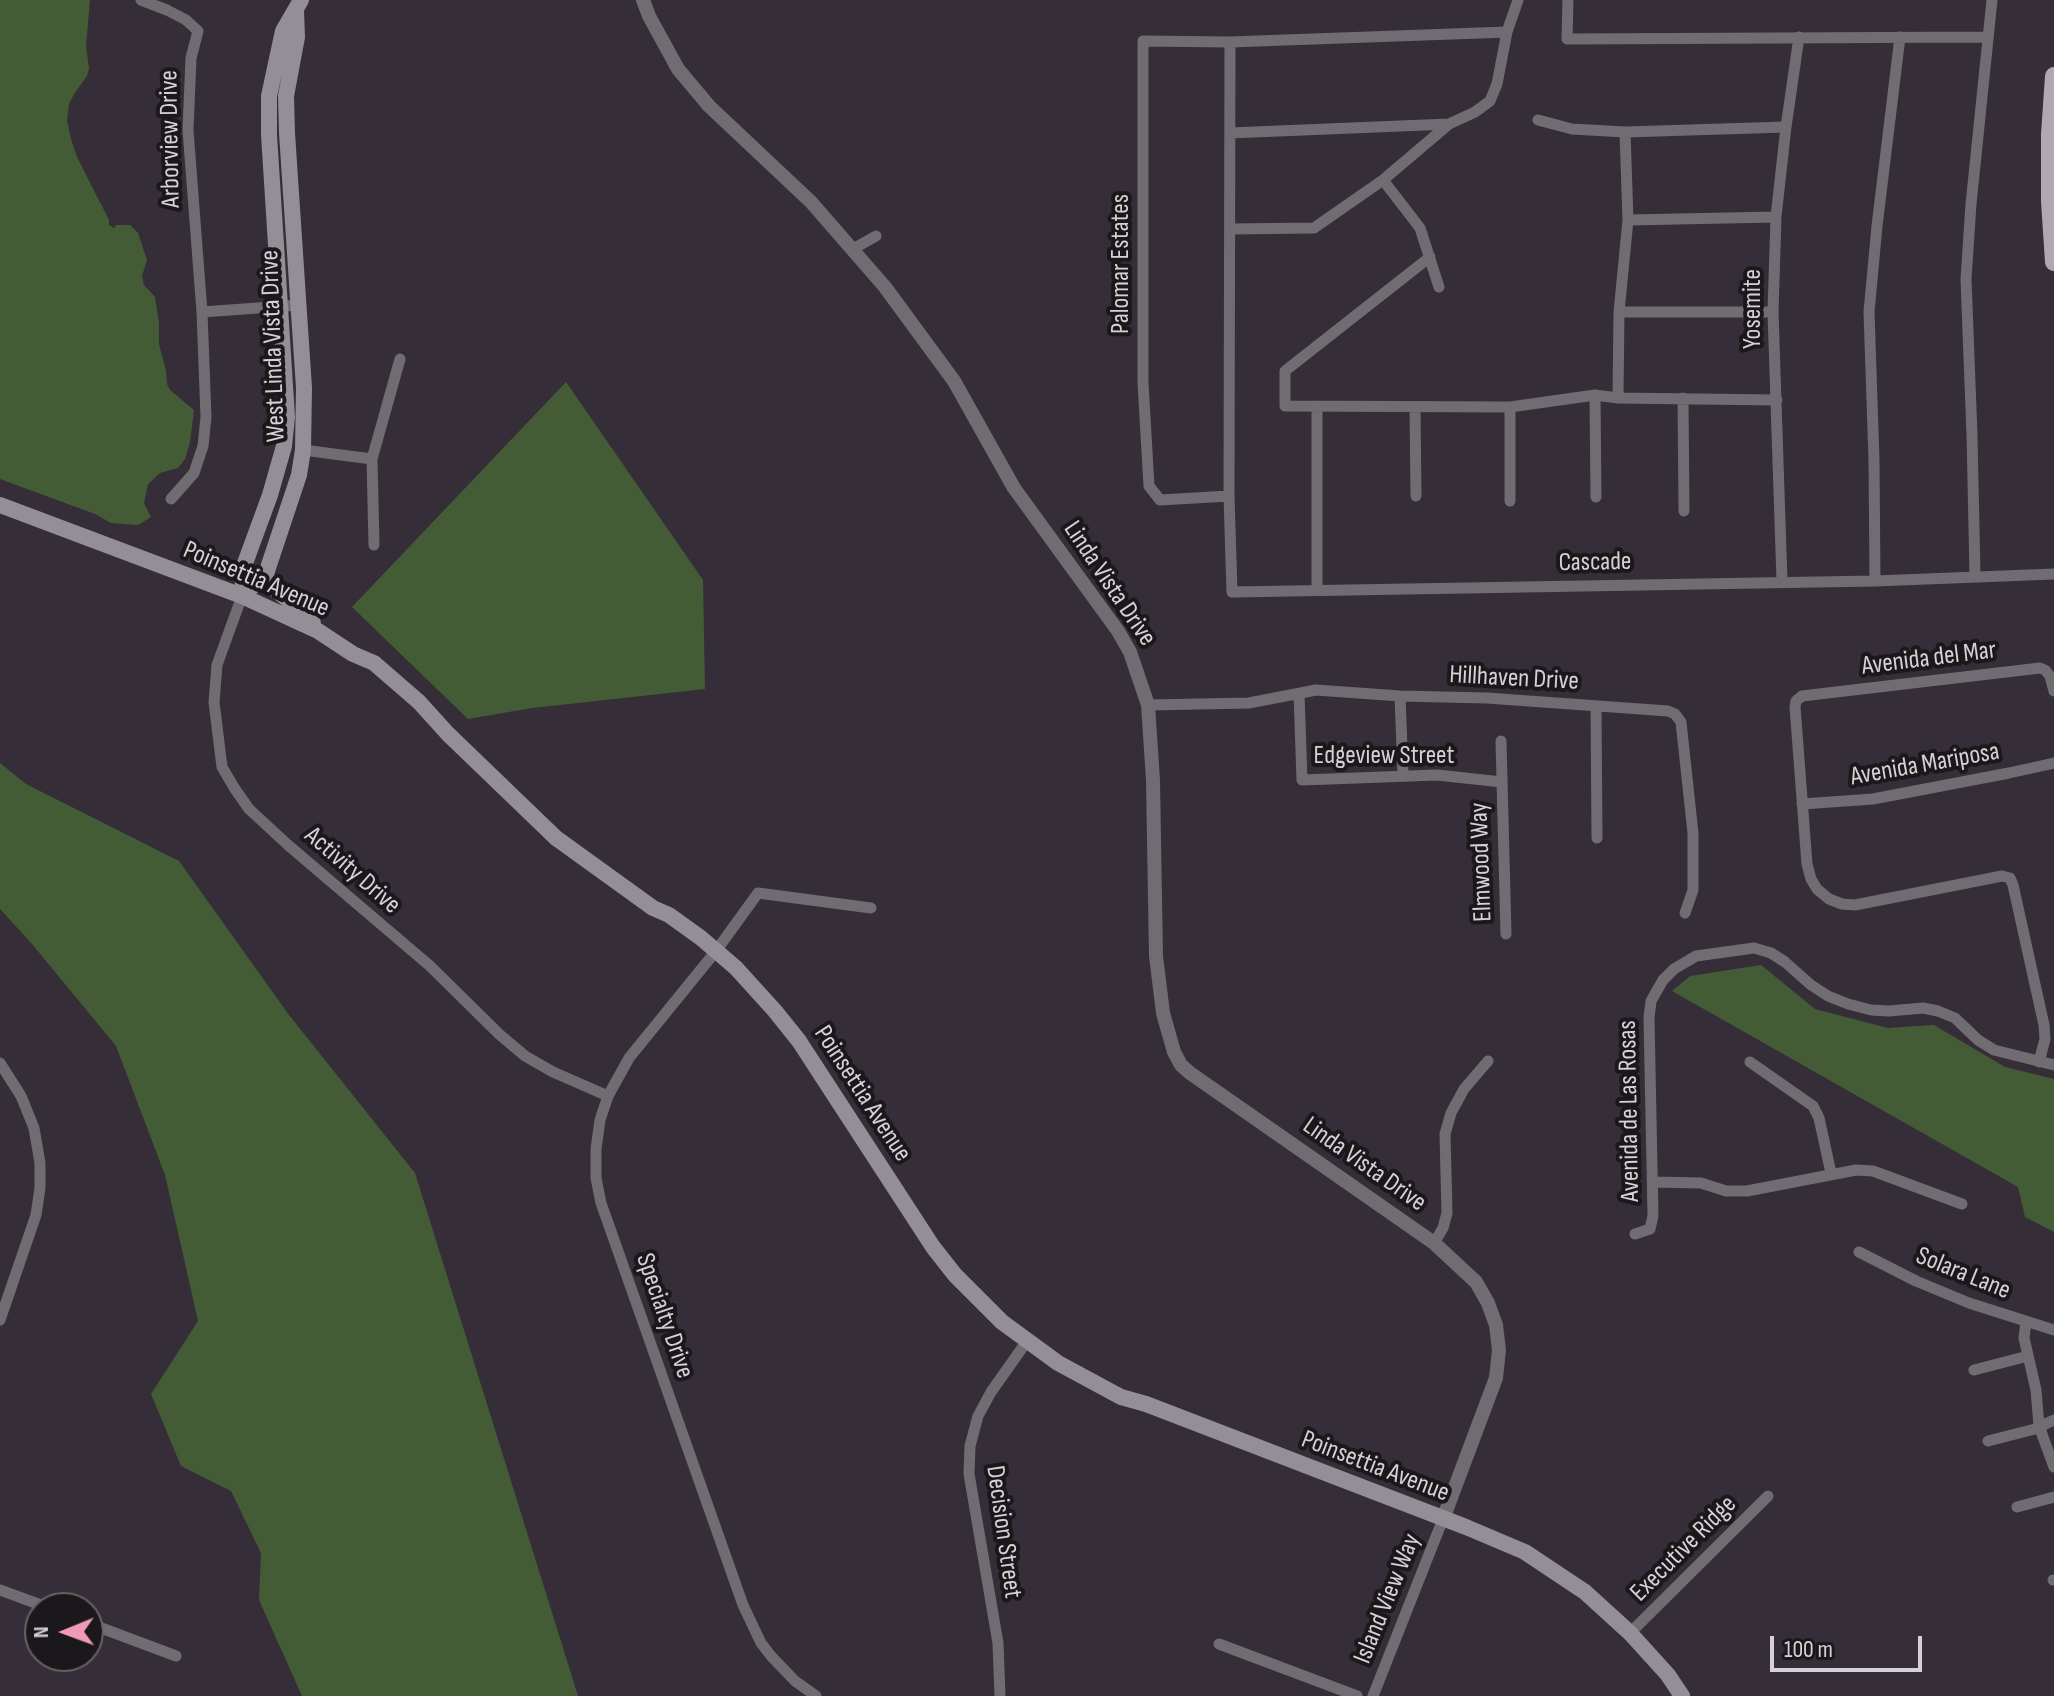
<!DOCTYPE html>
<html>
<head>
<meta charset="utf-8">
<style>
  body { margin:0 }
  #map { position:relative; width:2054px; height:1696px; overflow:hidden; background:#352e38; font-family:"Sofia Sans Condensed",sans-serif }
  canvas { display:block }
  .north { position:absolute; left:24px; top:1592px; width:80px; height:80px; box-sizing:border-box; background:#1b181c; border:2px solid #666267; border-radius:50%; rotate:269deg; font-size:22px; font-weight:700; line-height:32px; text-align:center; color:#d6d1d7 }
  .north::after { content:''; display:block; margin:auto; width:28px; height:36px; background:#ef9ab7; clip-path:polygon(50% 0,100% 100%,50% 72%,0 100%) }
  .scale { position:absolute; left:1770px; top:1636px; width:152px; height:36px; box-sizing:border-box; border:4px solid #d6d1d7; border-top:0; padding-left:10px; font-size:24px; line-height:28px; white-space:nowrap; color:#d6d1d7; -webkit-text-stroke:6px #1b181c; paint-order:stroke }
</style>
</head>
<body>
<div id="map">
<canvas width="2054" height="1696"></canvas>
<div class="north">N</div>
<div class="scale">100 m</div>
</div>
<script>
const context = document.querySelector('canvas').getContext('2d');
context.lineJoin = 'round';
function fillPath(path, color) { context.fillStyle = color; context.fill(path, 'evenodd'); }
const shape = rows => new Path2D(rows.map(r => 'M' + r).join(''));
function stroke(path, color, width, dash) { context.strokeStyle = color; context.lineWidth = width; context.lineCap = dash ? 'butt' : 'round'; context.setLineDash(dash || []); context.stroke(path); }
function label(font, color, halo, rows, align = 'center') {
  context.font = font + ' "Sofia Sans Condensed",sans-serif'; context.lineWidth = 8; context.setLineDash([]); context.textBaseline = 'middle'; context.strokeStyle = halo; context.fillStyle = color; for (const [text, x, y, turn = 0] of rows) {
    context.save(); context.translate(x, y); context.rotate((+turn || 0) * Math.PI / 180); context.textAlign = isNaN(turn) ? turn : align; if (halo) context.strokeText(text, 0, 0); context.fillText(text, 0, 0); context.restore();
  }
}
fillPath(shape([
  [0,0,90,0,86,46,89,68,87,76,74,94,69,104,67,120,71,139,77,157,109,220,109,225,114,228,116,225,130,225,138,233,147,260,142,276,144,285,155,297,159,323,159,344,166,371,167,384,170,390,194,410,190,442,185,459,178,468,160,473,148,484,144,503,151,517,138,525,111,523,95,514,0,479],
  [566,382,703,580,705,689,532,708,468,719,352,607],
  [0,763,26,784,179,861,289,1015,415,1173,578,1696,302,1696,259,1600,261,1553,231,1491,181,1466,151,1394,198,1321,165,1175,116,1046,32,944,0,909],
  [1761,965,1815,1009,1888,1028,1934,1025,2005,1067,2054,1079,2054,1232,2025,1217,2018,1187,1672,991,1690,976]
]), '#445c35');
stroke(shape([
  [141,0,167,10,186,20,198,31,191,58,188,130,202,312,206,417,203,446,194,473,171,499],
  [1568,0,1567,39,1987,37],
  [1230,42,1229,496,1232,592,1875,581,2054,574],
  [1538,120,1572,129,1625,132,1786,127],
  [1230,133,1449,124,1475,112,1490,101,1497,84,1507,32,1518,0],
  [1383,180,1420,228,1439,287],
  [1628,220,1776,217],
  [1230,229,1314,228,1383,180,1449,124],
  [853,249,876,236],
  [1430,257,1285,371,1285,406,1510,407,1595,395,1618,398,1777,400],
  [202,312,299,305],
  [1619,312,1773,312],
  [1595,395,1596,497],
  [1618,398,1619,312,1628,220,1625,132],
  [1683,398,1684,511],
  [1415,407,1416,496],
  [303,450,372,459],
  [1229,496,1160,500,1149,486,1143,383,1143,41,1230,42,1507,32],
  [1510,501,1510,407],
  [374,545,372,459,400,359],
  [1975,576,1972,435,1966,279,1971,204,1992,0],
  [1782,581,1773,312,1776,217,1786,127,1799,37],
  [1875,581,1874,460,1869,312,1877,226,1900,37],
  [1317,590,1317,406],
  [242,596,217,665,214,702,222,767,235,789,249,809,288,845,430,966,499,1034,525,1056,553,1072,608,1096],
  [1299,694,1302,780,1437,775,1502,782],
  [1400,696,1403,775],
  [1148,705,1249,703,1316,690,1400,696,1487,698,1668,711,1675,714,1681,722,1693,833,1693,890,1685,913],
  [1596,706,1597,838],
  [1501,741,1506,934],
  [1802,804,1873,799,2009,773,2054,763],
  [1750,1062,1813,1106,1819,1118,1831,1173],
  [2039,1062,2045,1039,2044,1025,2013,885,2010,878,2002,876,1855,905,1842,904,1829,899,1817,889,1811,879,1807,864,1795,707,1796,701,1802,696,2040,668,2045,670,2050,676,2054,691],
  [0,1063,21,1096,34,1128,40,1163,40,1188,36,1215,0,1320],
  [1653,1182,1701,1183,1726,1191,1747,1191,1856,1170,1873,1171,1962,1204],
  [1635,1234,1650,1229,1653,1216,1649,1018,1651,1001,1663,980,1674,969,1696,956,1754,948,1771,953,1785,962,1811,985,1828,996,1848,1004,1871,1010,1889,1011,1923,1008,1938,1011,1955,1018,1978,1040,1994,1050,2054,1065],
  [1434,1243,1443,1228,1447,1213,1445,1134,1451,1113,1464,1089,1488,1061],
  [1859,1252,1916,1281,1969,1303,2054,1330],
  [2026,1321,2024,1338,2036,1390,2039,1426,2054,1467],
  [1974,1370,2028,1356],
  [1988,1441,2035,1429,2054,1420],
  [2017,1507,2054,1497],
  [2053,1580,2054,1580],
  [0,1590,49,1608],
  [88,1623,176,1656],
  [1630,1633,1768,1496],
  [1219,1644,1357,1696],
  [816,1696,795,1681,771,1656,761,1643,743,1605,601,1203,596,1178,596,1149,600,1120,608,1096,629,1058,716,951,758,893,871,908],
  [1000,1696,998,1643,969,1474,970,1446,978,1416,991,1392,1027,1341],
  [1373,1696,1443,1519]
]), '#706d72', 11);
stroke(shape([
  [643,0,649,16,678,69,709,106,811,202,885,287,954,381,1014,488,1118,631,1130,652,1148,705,1153,780,1156,956,1163,1013,1174,1052,1181,1065,1190,1073,1434,1243,1476,1282,1488,1303,1496,1325,1499,1350,1496,1378,1443,1519]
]), '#706d72', 14);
stroke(shape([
  [0,505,242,596,318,631,353,654,374,663,419,702,448,734,556,838,653,908,669,915,701,938,736,968,775,1011,799,1041,933,1247,955,1275,1002,1322,1058,1363,1121,1397,1146,1404,1466,1527,1525,1552,1585,1592,1630,1633,1668,1675,1682,1696],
  [266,574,270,585,308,617,313,623],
  [242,596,244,566,270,495,284,446,287,417,269,135,269,96,283,31,301,0],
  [242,596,266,574,299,475,303,450,304,388,287,133,286,96,297,37,296,10]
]), '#948e97', 16);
stroke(shape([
  [2054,76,2050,134,2050,201,2054,262]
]), '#afa8b3', 18);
label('26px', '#d6d1d7', '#1b181c', [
  ["Arborview Drive",171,139,-91],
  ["Palomar Estates",1121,264,-90],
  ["Yosemite",1753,309,-90],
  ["West Linda Vista Drive",274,346,-92],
  ["Cascade",1595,563,-1],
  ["Poinsettia Avenue",256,580,23],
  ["Linda Vista Drive",1109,584,56],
  ["Avenida del Mar",1929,659,-7],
  ["Hillhaven Drive",1514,679,3],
  ["Edgeview Street",1384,756],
  ["Avenida Mariposa",1925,765,-10],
  ["Elmwood Way",1482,862,-92],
  ["Activity Drive",352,871,41],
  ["Poinsettia Avenue",862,1094,57],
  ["Avenida de Las Rosas",1630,1111,-91],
  ["Linda Vista Drive",1364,1165,35],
  ["Solara Lane",1963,1274,22],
  ["Specialty Drive",664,1316,71],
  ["Poinsettia Avenue",1375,1467,21],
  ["Decision Street",1003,1532,82],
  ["Executive Ridge",1684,1549,-45],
  ["Island View Way",1388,1599,-68]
]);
</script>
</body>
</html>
